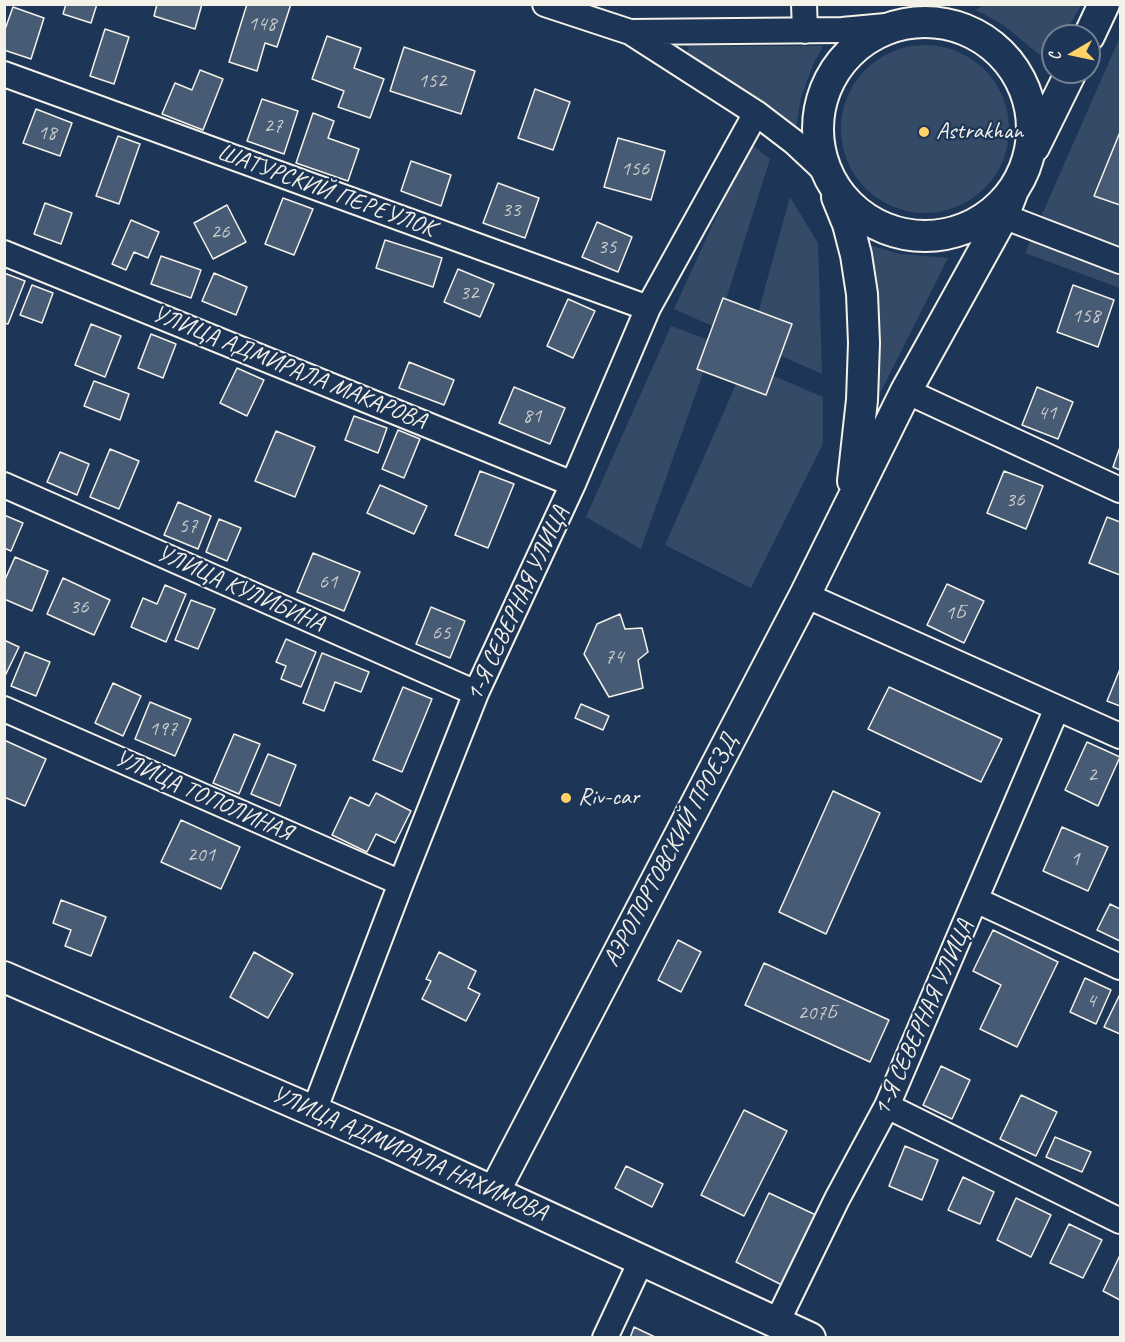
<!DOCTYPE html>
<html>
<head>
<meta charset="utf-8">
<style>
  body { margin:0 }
  #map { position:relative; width:1125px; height:1342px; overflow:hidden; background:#1d3557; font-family:Caveat,sans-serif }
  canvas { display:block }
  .frame { position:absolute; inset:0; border:6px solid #f4f1e8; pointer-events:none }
  .north { position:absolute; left:1041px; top:24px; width:60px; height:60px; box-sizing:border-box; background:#1d3557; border:2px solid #738091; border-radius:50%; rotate:261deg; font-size:16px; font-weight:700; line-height:24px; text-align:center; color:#f4f1e8 }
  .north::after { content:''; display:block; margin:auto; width:21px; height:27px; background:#ffd166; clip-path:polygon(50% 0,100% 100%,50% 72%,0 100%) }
</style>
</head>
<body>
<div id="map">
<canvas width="1125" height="1342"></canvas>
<div class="frame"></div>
<div class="north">С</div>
</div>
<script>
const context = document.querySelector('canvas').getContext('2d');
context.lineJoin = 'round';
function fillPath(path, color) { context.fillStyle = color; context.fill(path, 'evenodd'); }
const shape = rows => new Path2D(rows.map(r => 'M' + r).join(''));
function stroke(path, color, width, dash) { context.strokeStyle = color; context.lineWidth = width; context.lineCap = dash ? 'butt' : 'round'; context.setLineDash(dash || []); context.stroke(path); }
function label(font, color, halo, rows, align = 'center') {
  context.font = font + ' Caveat,sans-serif'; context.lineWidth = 4.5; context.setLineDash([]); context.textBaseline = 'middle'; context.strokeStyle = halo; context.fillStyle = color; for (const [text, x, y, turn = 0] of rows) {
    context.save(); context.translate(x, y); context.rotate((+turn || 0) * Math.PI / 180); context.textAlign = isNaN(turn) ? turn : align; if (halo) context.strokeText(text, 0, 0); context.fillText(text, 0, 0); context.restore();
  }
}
fillPath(shape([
  [984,5,984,4,1081,5,1064,36,1053,36,1053,58,1050,63,1002,24,976,10],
  [1120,37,1120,288,1025,253],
  '841 129a84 84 0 1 1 168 0a84 84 0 1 1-168 0Z',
  [689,46,823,46,813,65,801,98,796,127,686,55],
  [750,143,770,159,717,328,674,309],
  [790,197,818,243,822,374,750,342],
  [869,245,900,254,948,258,873,407],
  [671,326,714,342,641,549,586,517],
  [745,364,823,397,823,444,751,588,665,545]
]), '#354a67');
const building = shape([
  [66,4,97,4,91,23,63,14,66,4],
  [157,4,202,4,195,29,154,16,157,4],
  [247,4,291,4,277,47,265,43,257,71,229,62,247,4],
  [13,7,44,18,31,59,4,50,4,32,13,7],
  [105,29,129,37,114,84,90,76,105,29],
  [327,36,361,48,354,68,384,79,370,118,338,107,344,91,312,79,327,36],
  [404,47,475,71,461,114,390,91,404,47],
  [200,70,223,79,203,130,162,114,175,83,192,90,200,70],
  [535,89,570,102,553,150,518,138,535,89],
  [262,99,298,111,284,154,247,141,262,99],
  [36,109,72,123,60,156,23,143,36,109],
  [313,113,334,121,328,138,359,149,348,181,296,163,313,113],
  [1120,132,1120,205,1094,196,1120,132],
  [118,136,140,144,119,204,96,196,118,136],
  [618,138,665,151,651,200,604,187,618,138],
  [411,161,451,175,441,206,401,191,411,161],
  [498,183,539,198,525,238,483,223,498,183],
  [283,198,313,209,294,255,265,244,283,198],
  [45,203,72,213,61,244,34,234,45,203],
  [227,205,246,242,213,259,194,223,227,205],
  [131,220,159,232,148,258,134,252,126,270,112,264,131,220],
  [597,222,632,237,618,272,582,257,597,222],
  [385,240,442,258,433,287,376,268,385,240],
  [161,256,201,270,191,298,151,284,161,256],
  [458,269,494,284,480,317,444,302,458,269],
  [4,273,25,281,8,324,4,323,4,273],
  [214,273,247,287,236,315,202,301,214,273],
  [32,285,53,293,42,323,20,315,32,285],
  [1073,285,1114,300,1098,347,1057,332,1073,285],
  [723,298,792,324,766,395,697,369,723,298],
  [568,299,595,311,573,358,547,346,568,299],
  [91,324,121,336,105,377,75,365,91,324],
  [151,334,176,344,163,378,138,368,151,334],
  [409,362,454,380,444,405,399,388,409,362],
  [237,368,264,380,247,416,220,403,237,368],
  [94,381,129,394,120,420,84,406,94,381],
  [514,387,565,408,550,444,499,423,514,387],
  [1037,387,1073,402,1058,439,1022,425,1037,387],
  [354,416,387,428,378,453,345,440,354,416],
  [398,430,420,439,404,478,382,469,398,430],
  [276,431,315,447,295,497,255,481,276,431],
  [1120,447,1120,470,1113,467,1120,447],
  [110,449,139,461,119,509,90,497,110,449],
  [60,452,89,464,77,495,47,482,60,452],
  [480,471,514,484,488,548,455,535,480,471],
  [1004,471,1043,486,1026,529,987,513,1004,471],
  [380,485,427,506,414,534,367,513,380,485],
  [178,502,211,516,198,549,164,535,178,502],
  [4,515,23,523,11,551,4,548,4,515],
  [1107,517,1120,522,1120,575,1089,563,1107,517],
  [219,519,241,528,227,561,206,552,219,519],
  [313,553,360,572,344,611,297,592,313,553],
  [15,557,48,571,32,611,4,599,4,582,15,557],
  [63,578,110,600,94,635,47,614,63,578],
  [947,584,984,601,964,643,927,625,947,584],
  [165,585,186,594,166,642,131,627,143,598,157,604,165,585],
  [191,600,215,609,198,649,175,640,191,600],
  [431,607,465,621,450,658,416,644,431,607],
  [620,614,625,629,642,628,648,652,638,660,643,688,609,697,584,654,597,624,620,614],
  [286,639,316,652,301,687,281,679,286,666,276,662,286,639],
  [4,640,19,647,4,678,4,640],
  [25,652,50,662,36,696,11,686,25,652],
  [322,653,369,672,361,692,335,682,324,711,303,703,322,653],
  [1120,669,1120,706,1107,701,1120,669],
  [113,683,141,696,123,736,95,723,113,683],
  [403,687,432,699,402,772,373,760,403,687],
  [889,687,1002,739,981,782,868,729,889,687],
  [150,702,191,719,175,756,135,739,150,702],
  [581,704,609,716,603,730,575,718,581,704],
  [234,734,260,744,239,794,213,783,234,734],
  [4,740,46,759,25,806,4,797,4,740],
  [1087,742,1120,757,1098,806,1065,790,1087,742],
  [268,754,296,765,280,806,251,794,268,754],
  [833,791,880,813,826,934,779,912,833,791],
  [376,793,411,811,395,843,376,834,367,852,332,835,350,797,369,806,376,793],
  [181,820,240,847,221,889,161,862,181,820],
  [1062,827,1108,847,1088,891,1043,871,1062,827],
  [61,900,106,917,91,956,65,946,71,930,53,923,61,900],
  [1110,904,1120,909,1120,941,1097,930,1110,904],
  [993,930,1058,962,1017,1047,980,1029,1001,985,973,971,993,930],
  [678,940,701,952,681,992,658,980,678,940],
  [254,952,293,974,268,1018,230,997,254,952],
  [439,952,476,971,468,988,480,994,466,1021,422,999,431,981,426,979,439,952],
  [764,963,889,1020,870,1062,745,1005,764,963],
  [1085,978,1111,990,1096,1024,1070,1012,1085,978],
  [1120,994,1120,1034,1104,1027,1120,994],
  [941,1066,970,1080,952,1119,923,1105,941,1066],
  [1021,1095,1057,1112,1036,1156,1000,1139,1021,1095],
  [744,1110,787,1131,744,1216,701,1195,744,1110],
  [1055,1137,1091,1152,1082,1172,1046,1157,1055,1137],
  [905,1146,938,1160,922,1200,889,1186,905,1146],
  [626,1166,663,1184,652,1207,615,1188,626,1166],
  [963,1177,994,1192,980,1224,948,1210,963,1177],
  [769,1193,816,1215,782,1285,736,1262,769,1193],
  [1016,1198,1051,1215,1031,1257,997,1240,1016,1198],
  [1069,1224,1102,1240,1083,1278,1050,1263,1069,1224],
  [1120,1255,1120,1300,1103,1291,1120,1255],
  [634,1327,657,1338,630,1338,634,1327]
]);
fillPath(building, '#485b74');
stroke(building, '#f4f1e8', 1.5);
const minor = shape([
  [545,4,630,32,756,113,794,142,825,171],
  [804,4,805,31],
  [630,32,842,30,897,25],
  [4,74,648,308],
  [942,236,1003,216,1120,261],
  [4,253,573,484],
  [906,391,1120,490],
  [4,485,476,693],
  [805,595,1120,736],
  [4,709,401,883],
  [976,900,1120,967],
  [887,1106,1120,1221],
  [314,1111,401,883,476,693,573,484,648,308,756,113],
  [777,1322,837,1199,887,1106,1057,708],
  [605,1338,642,1259]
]);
const major = shape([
  '818 129a107 107 0 1 1 214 0a107 107 0 1 1-214 0Z',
  [1089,36,1104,4],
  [1034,147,1071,72],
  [837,197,848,224,856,255,862,294,864,343,862,400,853,481],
  [4,977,392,1145,810,1338],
  [494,1192,805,595,906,391,1003,216,1012,193]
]);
stroke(minor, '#f4f1e8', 28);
stroke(major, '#f4f1e8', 34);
stroke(minor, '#1d3557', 24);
stroke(major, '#1d3557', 30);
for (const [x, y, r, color] of [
  [924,132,6,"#ffd166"],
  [566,798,6,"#ffd166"]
]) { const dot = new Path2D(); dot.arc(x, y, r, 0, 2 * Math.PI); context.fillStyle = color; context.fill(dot); stroke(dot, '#1d3557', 2); }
label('21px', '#c9cccb', null, [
  ["148",262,24],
  ["152",432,81],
  ["27",273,126],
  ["18",47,133],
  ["156",635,169],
  ["33",511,210],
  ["26",220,232],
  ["35",607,247],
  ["32",469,293],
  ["158",1086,316],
  ["41",1047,413],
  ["81",532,416],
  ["36",1015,500],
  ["57",188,526],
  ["61",328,582],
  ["36",79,607],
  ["1Б",955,613],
  ["65",441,633],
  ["74",614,657],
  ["197",163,729],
  ["2",1092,775],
  ["201",201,855],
  ["1",1075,859],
  ["4",1091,1001],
  ["207Б",817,1013]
]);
label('24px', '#f4f1e8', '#1d3557', [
  ["Astrakhan",936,132],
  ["Riv-car",578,798]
], 'left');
label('24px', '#f4f1e8', '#1d3557', [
  ["ШАТУРСКИЙ ПЕРЕУЛОК",326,191,20],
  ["УЛИЦА АДМИРАЛА МАКАРОВА",289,368,22],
  ["УЛИЦА КУЛИБИНА",240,589,24],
  ["1-Я СЕВЕРНАЯ УЛИЦА",518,604,-65],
  ["УЛИЦА ТОПОЛИНАЯ",203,796,24],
  ["АЭРОПОРТОВСКИЙ ПРОЕЗД",671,851,-62],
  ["1-Я СЕВЕРНАЯ УЛИЦА",924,1018,-66],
  ["УЛИЦА АДМИРАЛА НАХИМОВА",409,1154,24]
]);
</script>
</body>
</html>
